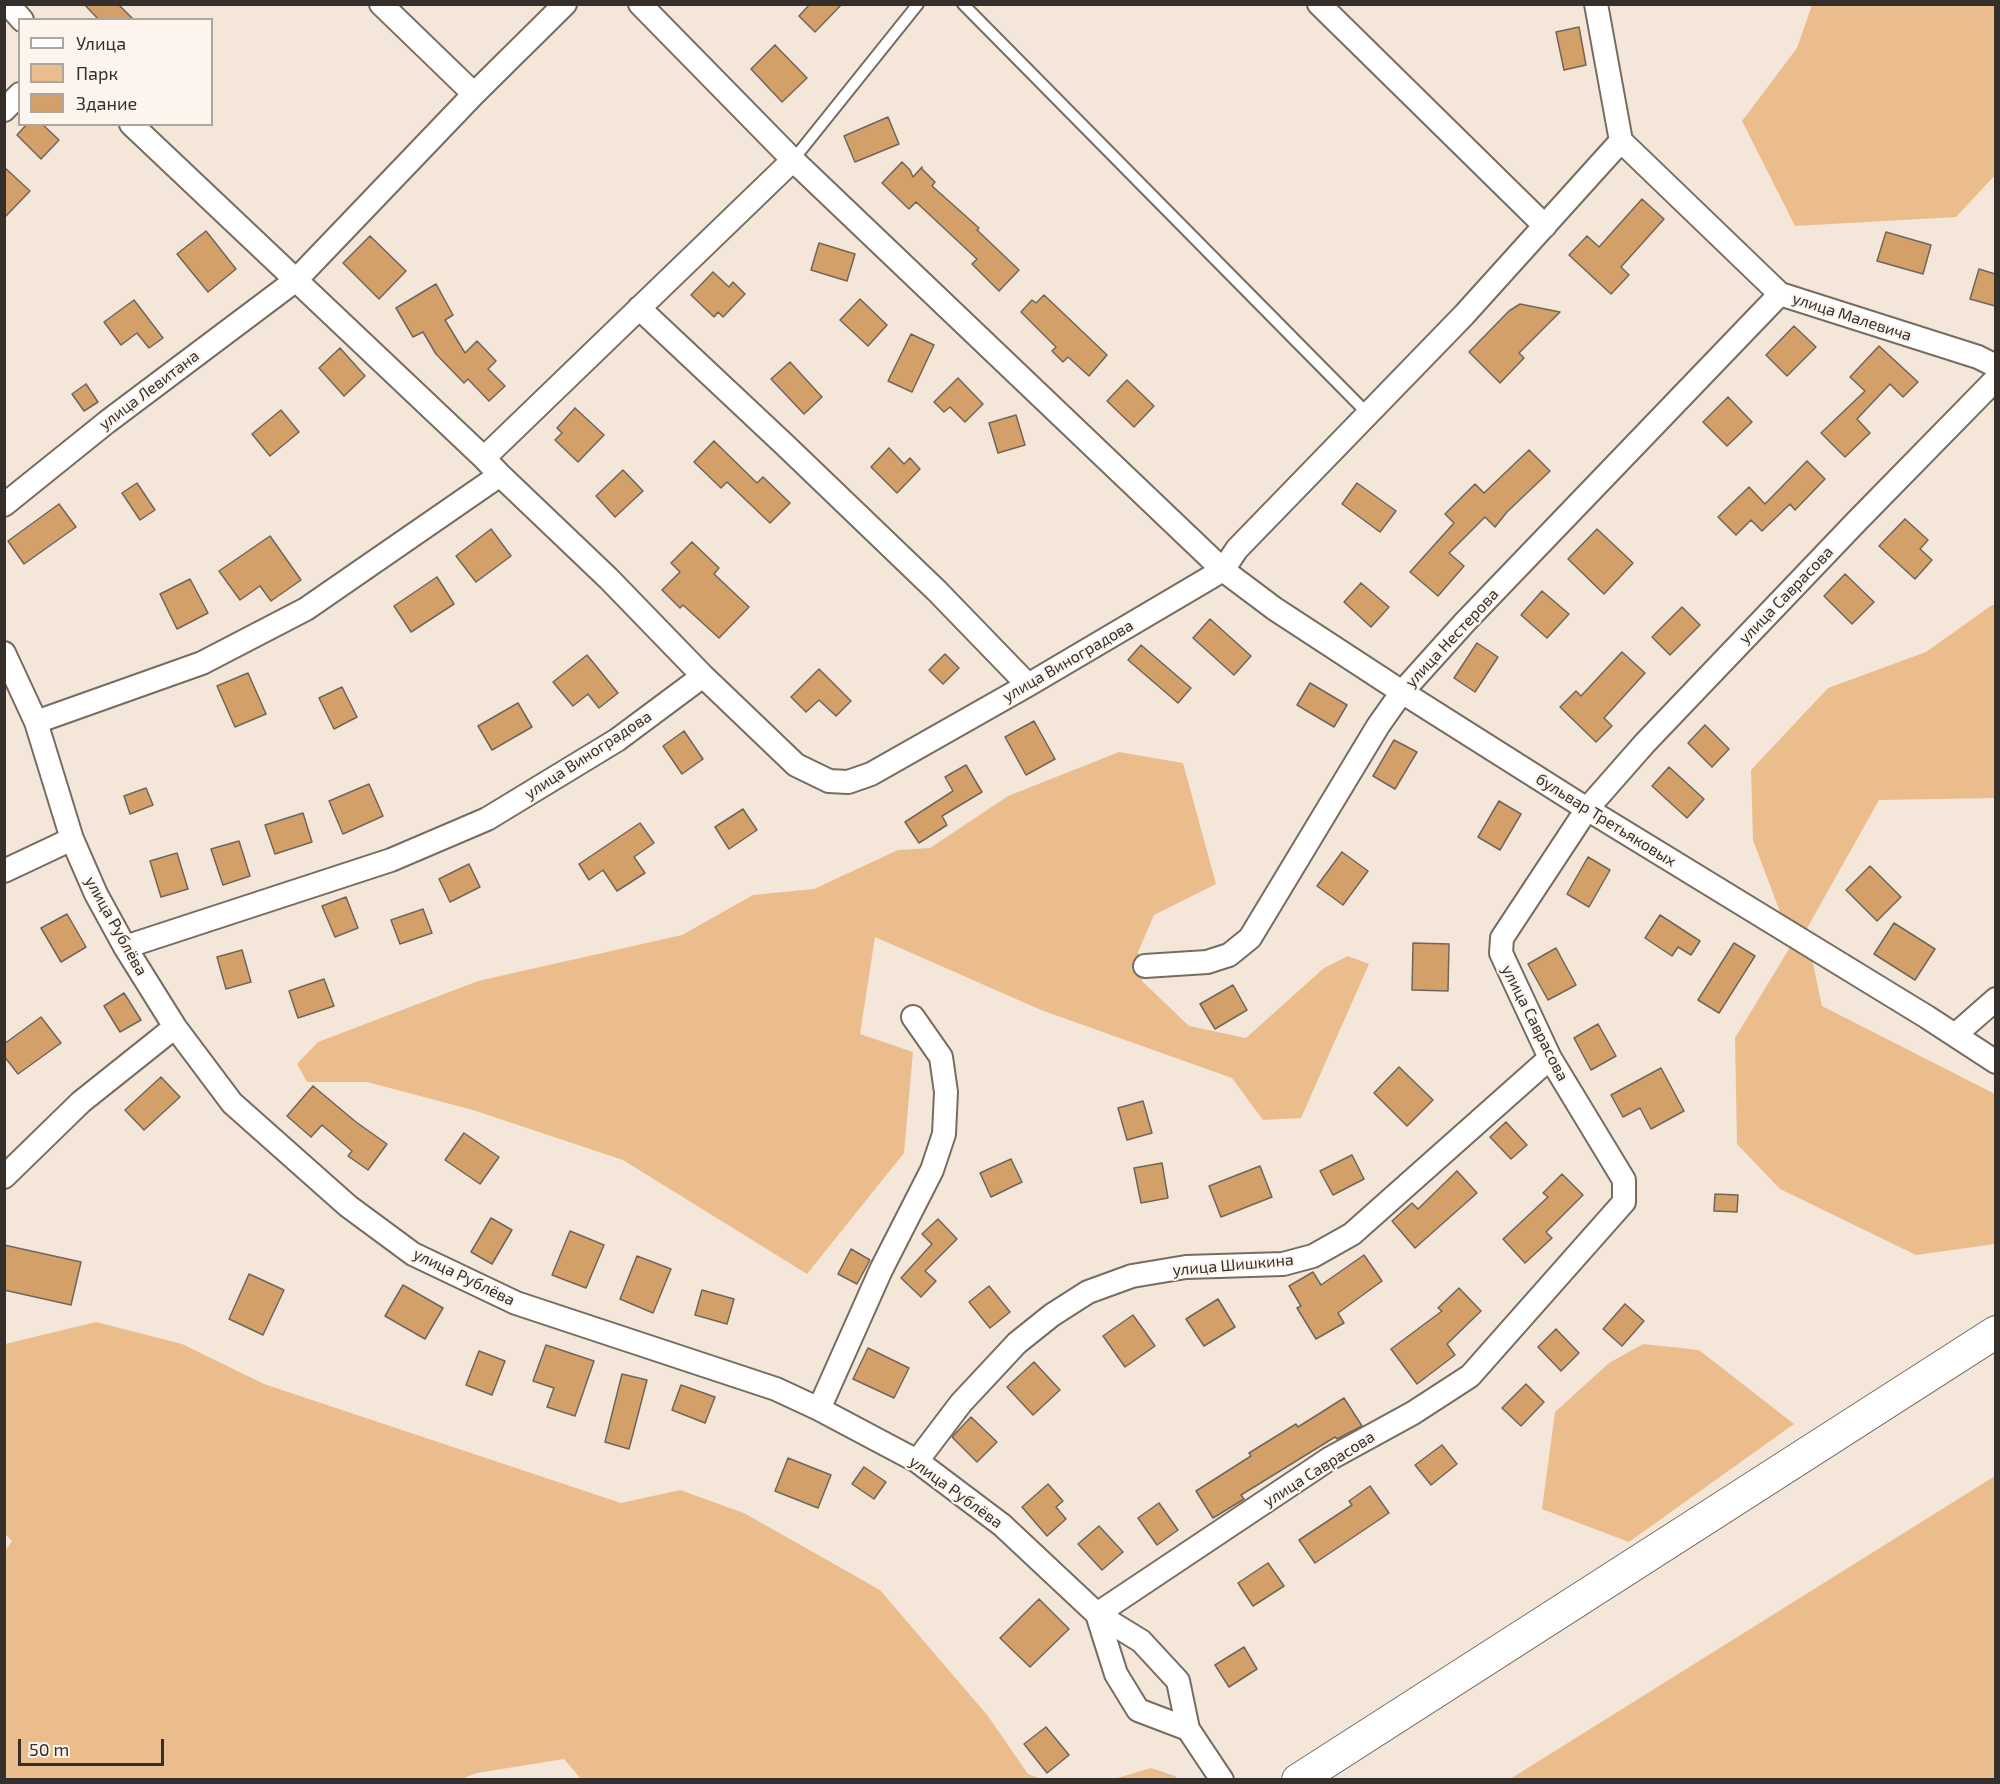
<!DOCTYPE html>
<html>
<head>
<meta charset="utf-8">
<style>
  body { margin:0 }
  #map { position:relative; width:2000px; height:1784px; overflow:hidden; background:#f4e7da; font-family:"Exo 2",sans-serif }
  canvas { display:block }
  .frame { position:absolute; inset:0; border:6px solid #342f2a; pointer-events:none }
  .legend { position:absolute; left:18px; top:18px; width:195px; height:108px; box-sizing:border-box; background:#fdf5ed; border:2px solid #ada69f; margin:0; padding:8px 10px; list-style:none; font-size:18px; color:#342f2a }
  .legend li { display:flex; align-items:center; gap:12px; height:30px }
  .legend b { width:30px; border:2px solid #ada69f }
  .scale { position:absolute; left:18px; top:1739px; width:146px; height:27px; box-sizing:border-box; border:3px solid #342f2a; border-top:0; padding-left:8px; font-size:18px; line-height:21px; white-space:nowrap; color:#342f2a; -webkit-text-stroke:4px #fdf5ed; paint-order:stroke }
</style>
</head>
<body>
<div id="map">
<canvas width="2000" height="1784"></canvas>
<div class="frame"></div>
<ul class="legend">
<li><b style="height:8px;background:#fff"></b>Улица</li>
<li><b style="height:16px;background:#ebbd8d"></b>Парк</li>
<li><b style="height:16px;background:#d4a069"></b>Здание</li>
</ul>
<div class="scale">50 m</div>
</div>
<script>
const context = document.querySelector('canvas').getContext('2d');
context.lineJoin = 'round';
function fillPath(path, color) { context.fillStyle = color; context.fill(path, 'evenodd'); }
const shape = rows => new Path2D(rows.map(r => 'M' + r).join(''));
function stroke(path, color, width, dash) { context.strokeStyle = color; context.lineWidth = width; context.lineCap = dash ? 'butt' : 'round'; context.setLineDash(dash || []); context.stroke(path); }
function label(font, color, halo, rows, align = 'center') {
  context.font = font + ' "Exo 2",sans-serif'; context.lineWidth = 4.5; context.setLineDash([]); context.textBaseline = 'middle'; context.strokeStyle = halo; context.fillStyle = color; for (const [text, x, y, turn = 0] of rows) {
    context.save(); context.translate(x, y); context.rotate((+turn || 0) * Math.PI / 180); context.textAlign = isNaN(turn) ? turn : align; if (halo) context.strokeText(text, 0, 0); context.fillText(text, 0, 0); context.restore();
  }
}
fillPath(shape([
  [1812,5,1995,5,1995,175,1956,217,1795,226,1742,121,1797,48],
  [1992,605,1995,605,1995,798,1879,800,1806,930,1822,1006,1995,1094,1995,1244,1916,1255,1780,1189,1737,1144,1735,1038,1792,944,1753,840,1751,770,1828,688,1926,652],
  [1119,752,1183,763,1216,884,1154,915,1138,952,1142,981,1189,1026,1246,1038,1324,968,1348,956,1369,964,1301,1118,1263,1120,1232,1078,1041,1010,875,937,860,1034,913,1052,904,1153,807,1274,623,1160,473,1110,367,1082,307,1082,297,1064,318,1042,478,981,682,935,753,895,814,889,898,850,930,848,1008,796],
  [96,1322,182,1344,264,1384,621,1503,680,1490,744,1513,880,1590,988,1716,1028,1774,1041,1779,582,1780,564,1759,477,1773,459,1780,5,1779,4,1553,12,1541,4,1533,5,1344],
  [1643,1344,1699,1350,1794,1424,1629,1542,1542,1509,1555,1412,1609,1363],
  [1995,1476,1995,1779,1510,1779],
  [1151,1768,1175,1776,1177,1779,1114,1779]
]), '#ebbd8d');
const building = shape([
  [84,4,118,4,134,20,99,20,84,4],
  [810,4,842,4,815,32,799,16,810,4],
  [1579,27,1586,65,1564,70,1556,32,1579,27],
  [775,45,807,78,782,102,751,69,775,45],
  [888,117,899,144,855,162,844,136,888,117],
  [27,124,42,124,59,140,41,159,17,135,27,124],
  [902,162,910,170,913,177,922,167,922,169,935,182,932,186,979,228,977,230,1019,270,999,291,972,264,977,259,916,202,909,209,882,183,902,162],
  [4,167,30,191,4,218,4,167],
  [1642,199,1664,219,1621,267,1629,275,1611,294,1569,255,1587,236,1599,247,1642,199],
  [206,231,236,269,208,292,177,254,206,231],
  [1886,232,1931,245,1923,274,1877,261,1886,232],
  [370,236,406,271,379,299,343,263,370,236],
  [819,243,855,254,847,281,811,270,819,243],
  [1979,269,1995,274,1995,306,1970,299,1979,269],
  [713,272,729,287,733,282,745,294,723,317,718,312,714,317,691,295,713,272],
  [436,284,453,315,445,320,465,353,477,341,496,361,488,369,505,386,489,401,468,379,464,383,436,354,423,332,413,337,396,308,436,284],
  [1044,295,1107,355,1089,376,1068,357,1063,362,1052,351,1056,347,1021,312,1032,300,1036,303,1044,295],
  [860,299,887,325,868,346,840,320,860,299],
  [134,300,163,338,149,348,137,333,121,345,104,322,134,300],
  [1520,304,1560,312,1519,353,1524,358,1500,383,1469,352,1509,311,1520,304],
  [1794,326,1816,347,1787,376,1766,355,1794,326],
  [911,334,934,345,912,392,888,381,911,334],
  [1879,346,1918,382,1903,397,1890,384,1857,419,1870,433,1845,457,1821,433,1865,391,1850,377,1879,346],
  [340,348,365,376,344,396,319,368,340,348],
  [790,362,822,397,804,414,771,379,790,362],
  [958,378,983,404,965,422,950,407,944,412,934,402,958,378],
  [1127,380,1154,406,1134,427,1107,401,1127,380],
  [86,384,98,402,84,411,72,394,86,384],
  [1728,397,1752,422,1727,446,1703,422,1728,397],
  [575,408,604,435,578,462,555,440,562,433,557,428,575,408],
  [281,410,299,432,270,456,252,434,281,410],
  [1016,415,1025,445,998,453,989,423,1016,415],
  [714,441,757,483,763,477,790,503,770,523,727,482,721,488,694,462,714,441],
  [889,448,904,464,910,458,920,469,897,493,871,467,889,448],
  [1529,450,1550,471,1507,512,1495,527,1485,517,1449,553,1464,566,1438,596,1410,572,1454,523,1445,514,1475,484,1484,493,1529,450],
  [1807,461,1825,479,1795,510,1790,504,1762,531,1751,520,1736,535,1718,517,1749,487,1765,504,1807,461],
  [623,470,643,491,615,517,596,496,623,470],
  [137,483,155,510,140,520,122,493,137,483],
  [1357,483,1396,511,1380,532,1342,504,1357,483],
  [59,504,76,527,24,564,8,541,59,504],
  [1905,519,1928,540,1920,549,1932,560,1915,579,1879,546,1905,519],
  [491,529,511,556,476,582,456,556,491,529],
  [1597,529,1633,563,1604,594,1568,559,1597,529],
  [270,536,301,580,271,601,260,586,240,600,219,571,270,536],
  [692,542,719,568,714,574,749,607,719,638,683,605,680,608,662,590,680,572,671,563,692,542],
  [1845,574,1874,602,1852,624,1824,596,1845,574],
  [437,577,454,604,411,632,394,606,437,577],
  [190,579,208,613,177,629,160,594,190,579],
  [1361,583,1389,607,1371,627,1344,602,1361,583],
  [1542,591,1569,614,1547,638,1521,615,1542,591],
  [1682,607,1700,625,1670,655,1652,637,1682,607],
  [1210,619,1251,656,1234,675,1193,638,1210,619],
  [1477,643,1498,657,1475,692,1454,678,1477,643],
  [1141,645,1191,688,1178,703,1128,660,1141,645],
  [1622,652,1645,673,1604,718,1612,726,1596,742,1560,707,1576,691,1581,696,1622,652],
  [945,654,959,668,943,684,929,670,945,654],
  [587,655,618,693,599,708,588,694,573,706,553,682,587,655],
  [819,669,851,701,836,716,819,700,806,712,791,697,819,669],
  [248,673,266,714,235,727,217,686,248,673],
  [1310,683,1347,705,1334,727,1297,705,1310,683],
  [342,687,357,717,334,729,319,698,342,687],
  [518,703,532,727,492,750,478,726,518,703],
  [1034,721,1055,759,1026,775,1005,737,1034,721],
  [1705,725,1729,749,1712,767,1688,743,1705,725],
  [684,731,703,759,682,774,663,746,684,731],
  [1394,740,1417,752,1395,789,1373,776,1394,740],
  [966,765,982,792,942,816,947,825,919,843,905,822,953,791,945,777,966,765],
  [1669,767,1704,799,1687,818,1652,786,1669,767],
  [369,784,383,816,343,834,329,801,369,784],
  [146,788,153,805,130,814,124,796,146,788],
  [1499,801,1521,814,1500,850,1478,837,1499,801],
  [743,809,757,830,729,849,715,827,743,809],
  [303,813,312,842,275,854,265,825,303,813],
  [640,823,654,843,634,857,645,873,617,891,603,870,589,880,579,864,640,823],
  [239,841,250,876,223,885,211,849,239,841],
  [1342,852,1368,871,1343,905,1317,886,1342,852],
  [177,853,188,889,161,897,150,861,177,853],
  [1588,857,1610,870,1589,907,1567,894,1588,857],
  [469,864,480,887,450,902,439,879,469,864],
  [1870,866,1901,897,1877,921,1846,890,1870,866],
  [346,897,358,928,335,937,322,906,346,897],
  [423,909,432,933,400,944,391,920,423,909],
  [67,914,86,947,61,962,41,928,67,914],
  [1660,915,1700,941,1691,955,1678,947,1672,956,1645,938,1660,915],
  [1894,923,1935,949,1915,980,1874,954,1894,923],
  [1413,943,1449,944,1448,991,1412,990,1413,943],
  [1734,943,1755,956,1719,1013,1698,1000,1734,943],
  [1556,948,1576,985,1548,1000,1528,964,1556,948],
  [242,950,251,982,226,989,217,957,242,950],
  [324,979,334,1006,298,1018,289,991,324,979],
  [1233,985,1247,1010,1215,1029,1200,1004,1233,985],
  [124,993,141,1020,120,1032,104,1006,124,993],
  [41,1017,61,1043,18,1074,4,1056,4,1044,41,1017],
  [1598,1024,1616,1056,1591,1070,1574,1038,1598,1024],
  [1399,1067,1433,1100,1407,1126,1374,1093,1399,1067],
  [1661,1068,1684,1111,1651,1129,1640,1108,1623,1117,1611,1095,1661,1068],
  [161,1077,180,1097,144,1130,125,1110,161,1077],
  [313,1086,356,1122,387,1144,368,1170,348,1156,352,1151,322,1125,311,1137,287,1116,313,1086],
  [1143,1101,1152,1133,1127,1140,1118,1108,1143,1101],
  [1506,1122,1527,1145,1511,1159,1490,1137,1506,1122],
  [464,1133,499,1157,480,1184,445,1160,464,1133],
  [1352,1155,1364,1179,1333,1195,1320,1171,1352,1155],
  [1011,1159,1022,1182,991,1197,980,1173,1011,1159],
  [1162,1163,1168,1198,1141,1203,1134,1168,1162,1163],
  [1260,1166,1272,1197,1221,1217,1209,1186,1260,1166],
  [1457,1171,1477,1193,1415,1248,1392,1221,1412,1203,1418,1209,1457,1171],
  [1562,1174,1583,1195,1546,1232,1552,1238,1525,1263,1503,1239,1548,1197,1543,1193,1562,1174],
  [1715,1194,1738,1195,1737,1212,1714,1211,1715,1194],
  [491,1218,512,1230,492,1264,471,1252,491,1218],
  [938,1219,957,1239,925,1271,936,1281,921,1297,901,1278,932,1244,922,1234,938,1219],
  [570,1231,604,1245,586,1288,552,1275,570,1231],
  [4,1245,81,1262,71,1305,4,1290,4,1245],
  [851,1249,870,1260,857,1284,838,1274,851,1249],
  [1364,1255,1382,1281,1338,1313,1344,1323,1316,1339,1297,1308,1301,1306,1289,1286,1313,1272,1321,1285,1364,1255],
  [637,1256,671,1269,653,1313,620,1299,637,1256],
  [249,1274,284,1290,263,1335,229,1319,249,1274],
  [403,1285,443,1308,425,1339,385,1316,403,1285],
  [989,1286,1010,1312,990,1328,969,1302,989,1286],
  [1459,1288,1481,1311,1447,1344,1455,1355,1417,1384,1391,1349,1442,1311,1438,1308,1459,1288],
  [702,1290,734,1299,727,1324,695,1315,702,1290],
  [1218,1299,1235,1327,1204,1346,1186,1319,1218,1299],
  [1625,1304,1644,1321,1622,1346,1603,1329,1625,1304],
  [1133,1315,1155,1346,1125,1367,1103,1336,1133,1315],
  [1556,1329,1579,1353,1561,1371,1538,1347,1556,1329],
  [546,1345,594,1361,575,1416,547,1407,554,1388,533,1381,546,1345],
  [868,1348,909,1368,894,1398,853,1379,868,1348],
  [479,1351,505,1361,492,1395,466,1385,479,1351],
  [1034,1362,1060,1390,1033,1415,1007,1387,1034,1362],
  [622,1374,647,1380,629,1449,605,1442,622,1374],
  [1526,1384,1544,1402,1521,1426,1502,1408,1526,1384],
  [681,1385,715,1397,705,1423,672,1410,681,1385],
  [1344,1398,1362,1426,1337,1439,1335,1437,1241,1495,1244,1499,1213,1518,1196,1491,1251,1456,1249,1453,1296,1424,1298,1427,1344,1398],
  [971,1417,997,1442,977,1462,952,1437,971,1417],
  [1442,1445,1457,1464,1431,1485,1415,1465,1442,1445],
  [788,1458,831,1475,818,1508,775,1491,788,1458],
  [864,1467,886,1482,874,1499,852,1484,864,1467],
  [1048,1484,1063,1501,1056,1507,1066,1519,1047,1536,1022,1507,1048,1484],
  [1370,1486,1389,1513,1315,1563,1299,1540,1352,1505,1349,1501,1370,1486],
  [1159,1503,1178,1530,1157,1545,1138,1518,1159,1503],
  [1099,1526,1123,1552,1102,1570,1078,1544,1099,1526],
  [1268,1563,1284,1586,1253,1606,1238,1583,1268,1563],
  [1039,1599,1069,1629,1030,1667,1000,1638,1039,1599],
  [1244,1647,1257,1669,1229,1687,1215,1665,1244,1647],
  [1046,1727,1069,1755,1047,1773,1024,1744,1046,1727]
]);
fillPath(building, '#d4a069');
stroke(building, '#71655a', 1.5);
const lane = shape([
  [963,4,1368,414],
  [793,160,918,4]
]);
const street = shape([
  [8,4,22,20],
  [381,4,474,94],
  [640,4,793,160,1223,570,1275,609,1402,692,1587,809,1927,1017,1996,1062],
  [1319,4,1545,226],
  [1596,4,1621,141],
  [4,110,20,94],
  [131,124,484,458,500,475,609,579,703,676,796,765,829,781,848,782,871,774,1028,685,1223,570,1237,549,1464,315,1621,141],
  [1621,141,1780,294,1978,357,1996,366],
  [639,308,786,446,937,591,1028,685],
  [484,458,793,160],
  [4,505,107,422,296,280,474,94,565,4],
  [4,653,36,722,72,839,96,894,125,947,175,1027,232,1103,348,1206,413,1254,516,1303,776,1389,819,1409,917,1461,1002,1525,1097,1614,1141,1641,1178,1681,1188,1729,1222,1780],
  [36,722,202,663,306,609,500,475],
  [4,871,72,839],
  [125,947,391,860,487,819,617,740,703,676],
  [1145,966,1207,962,1229,955,1250,938,1378,726,1402,692,1465,622,1780,294],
  [1955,1035,1996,999],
  [4,1177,81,1102,175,1027],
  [819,1409,881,1270,932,1170,944,1134,946,1092,941,1057,913,1017],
  [917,1461,961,1403,1017,1343,1052,1315,1088,1292,1132,1276,1186,1267,1283,1264,1313,1256,1352,1234,1550,1058],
  [1097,1614,1329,1459,1413,1413,1470,1376,1624,1202,1624,1180,1550,1058,1501,953,1502,938,1587,809,1645,743,1857,521,1996,379],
  [1097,1614,1116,1674,1138,1710,1188,1729]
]);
const secondary = shape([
  [1298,1780,1996,1332]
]);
stroke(lane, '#776c60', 14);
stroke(street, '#776c60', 26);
stroke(secondary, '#776c60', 34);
stroke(lane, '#fff', 10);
stroke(street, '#fff', 22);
stroke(secondary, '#fff', 32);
label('16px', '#342f2a', '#fdf5ed', [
  ["улица Малевича",1852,317,18],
  ["улица Левитана",149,390,-37],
  ["улица Саврасова",1786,595,-46],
  ["улица Нестерова",1452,638,-47],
  ["улица Виноградова",1068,661,-30],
  ["улица Виноградова",588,755,-33],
  ["бульвар Третьяковых",1606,820,32],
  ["улица Рублёва",116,926,61],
  ["улица Саврасова",1535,1023,63],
  ["улица Шишкина",1233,1265,-5],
  ["улица Рублёва",464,1277,26],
  ["улица Саврасова",1319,1469,-32],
  ["улица Рублёва",956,1492,36]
]);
</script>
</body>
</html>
